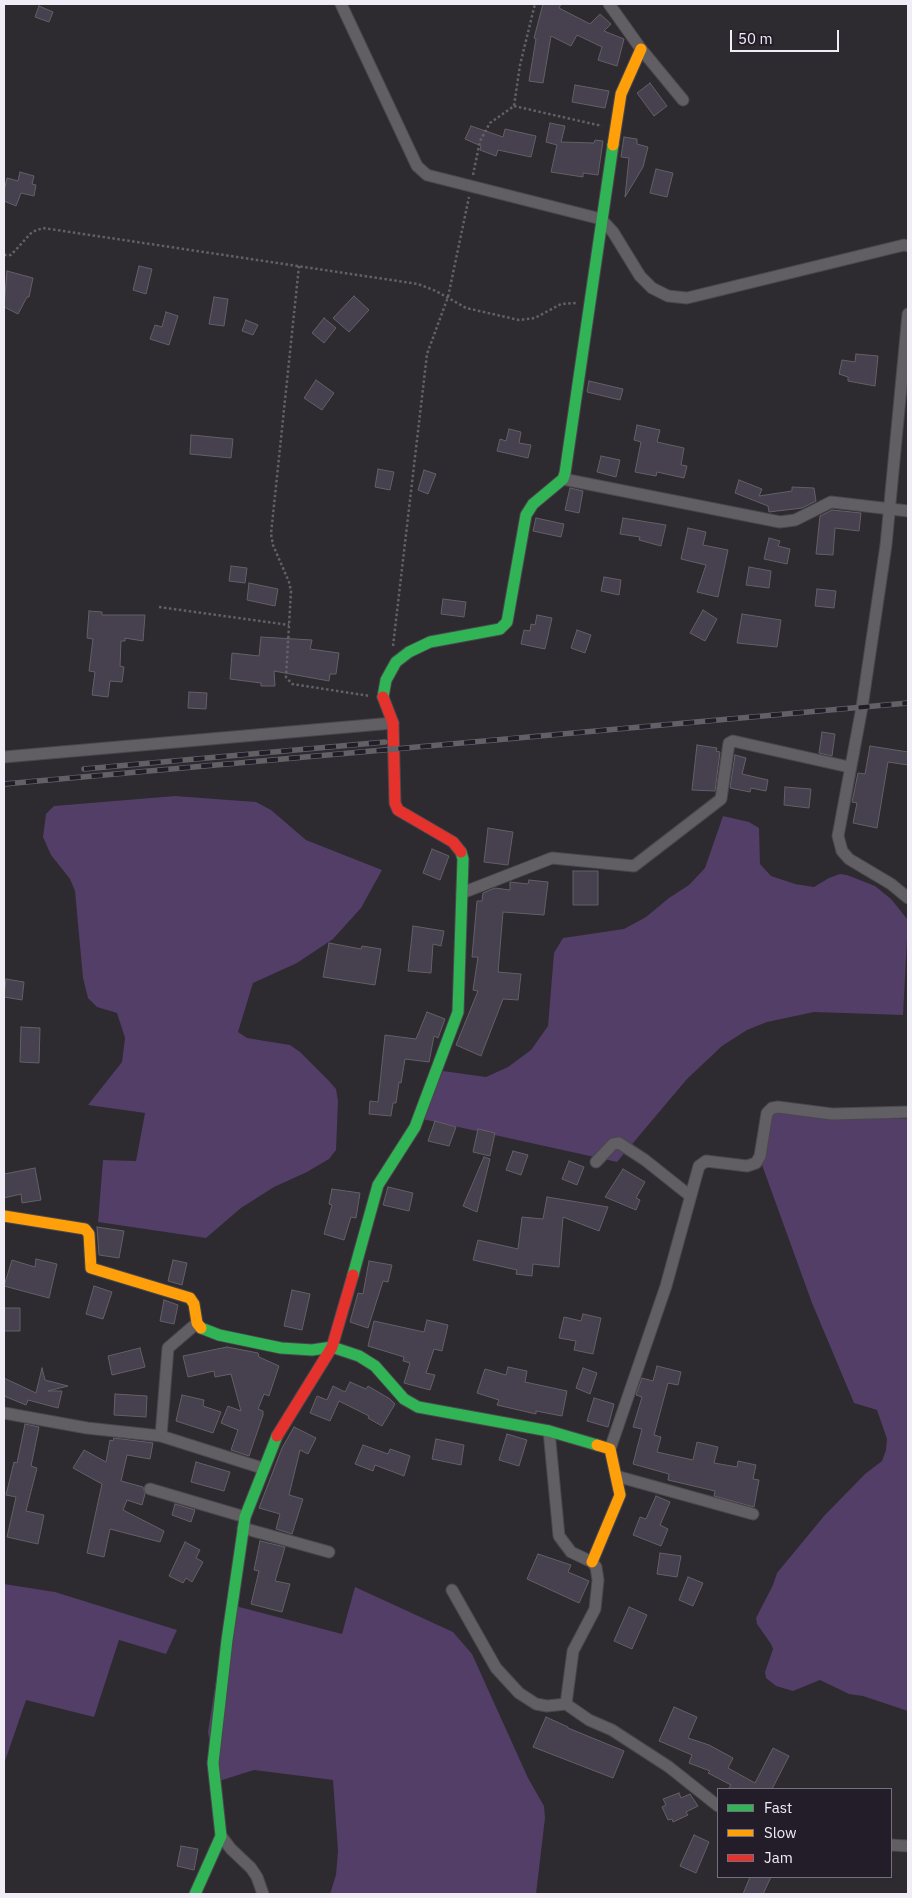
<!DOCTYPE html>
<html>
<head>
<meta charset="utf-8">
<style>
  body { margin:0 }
  #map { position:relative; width:912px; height:1898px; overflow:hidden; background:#2d2a30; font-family:"IBM Plex Sans",sans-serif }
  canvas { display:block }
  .frame { position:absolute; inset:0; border:5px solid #f1edf7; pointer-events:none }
  .legend { position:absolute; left:717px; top:1788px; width:175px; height:90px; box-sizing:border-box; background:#231d2a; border:1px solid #75707c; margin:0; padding:6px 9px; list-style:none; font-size:15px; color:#f1edf7 }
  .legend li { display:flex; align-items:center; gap:10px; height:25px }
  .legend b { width:25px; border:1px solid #75707c }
  .scale { position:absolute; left:730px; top:30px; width:109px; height:22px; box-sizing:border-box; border:2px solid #f1edf7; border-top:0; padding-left:6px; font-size:15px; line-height:18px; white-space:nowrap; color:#f1edf7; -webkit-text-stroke:4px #231d2a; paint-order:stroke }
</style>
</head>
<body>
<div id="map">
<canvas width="912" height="1898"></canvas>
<div class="frame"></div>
<ul class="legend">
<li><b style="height:6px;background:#30b455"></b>Fast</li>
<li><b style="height:6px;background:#ff9f0a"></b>Slow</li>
<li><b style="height:6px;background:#e5322d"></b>Jam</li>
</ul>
<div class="scale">50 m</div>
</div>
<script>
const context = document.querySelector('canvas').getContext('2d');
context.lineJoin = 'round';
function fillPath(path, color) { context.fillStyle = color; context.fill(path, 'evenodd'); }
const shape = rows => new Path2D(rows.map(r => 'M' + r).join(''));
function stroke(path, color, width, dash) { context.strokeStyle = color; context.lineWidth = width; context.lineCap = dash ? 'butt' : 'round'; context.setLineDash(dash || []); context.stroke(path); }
fillPath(shape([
  [175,796,256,802,271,810,306,840,382,870,361,908,333,939,297,963,253,983,238,1032,247,1038,290,1045,300,1052,329,1081,336,1089,338,1101,336,1150,329,1159,307,1172,274,1187,241,1208,206,1238,98,1222,103,1160,136,1161,145,1113,88,1105,122,1062,125,1038,117,1013,97,1007,88,998,83,978,75,891,70,879,51,855,43,837,46,814,54,806],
  [723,816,749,822,759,828,760,864,771,876,795,884,814,887,829,878,840,874,847,875,875,886,891,899,908,920,903,1015,814,1012,767,1022,747,1030,722,1046,687,1079,617,1162,422,1119,443,1071,486,1077,508,1067,531,1050,548,1026,554,953,563,938,624,929,646,917,669,898,689,885,705,868],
  [773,1112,908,1119,908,1711,863,1696,849,1694,820,1680,793,1691,776,1686,766,1678,765,1672,773,1649,771,1644,757,1624,756,1618,773,1585,777,1573,824,1516,865,1474,882,1461,886,1450,887,1439,877,1410,854,1403,812,1303,762,1165,760,1134],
  [4,1584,55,1592,177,1630,166,1654,119,1640,94,1717,26,1700,4,1764],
  [355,1587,453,1632,472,1654,528,1778,544,1806,545,1818,536,1894,330,1894,336,1875,338,1851,333,1780,254,1770,216,1782,208,1732,228,1604,342,1634]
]), '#523e66');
const building = shape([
  [543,4,561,4,559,8,590,24,600,14,611,24,604,31,624,39,617,66,598,60,602,47,577,35,571,46,551,36,543,83,529,81,536,39,534,38,543,4],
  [39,6,53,12,49,22,35,17,39,6],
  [650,83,667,106,654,116,637,93,650,83],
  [575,85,609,91,605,108,572,102,575,85],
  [550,123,565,126,561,142,594,143,595,140,603,141,598,175,583,173,583,177,551,172,557,145,546,142,550,123],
  [471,126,503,137,505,129,536,136,531,157,498,150,496,156,480,150,481,146,465,139,471,126],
  [624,137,637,139,637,144,648,147,643,167,625,197,629,158,621,157,624,137],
  [656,169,673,173,667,197,650,193,656,169],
  [20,172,34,176,32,184,36,185,34,196,21,193,16,206,4,201,4,191,7,178,18,181,20,172],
  [139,266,152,269,146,294,133,290,139,266],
  [7,271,33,278,29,297,27,297,18,314,4,307,7,271],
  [354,296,369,310,349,332,333,318,354,296],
  [214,297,228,299,224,326,209,324,214,297],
  [166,312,178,316,169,345,150,339,155,325,162,327,166,312],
  [324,318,336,328,324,343,312,333,324,318],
  [246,320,258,325,253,335,242,331,246,320],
  [856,354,878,356,875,386,848,381,848,377,839,374,842,360,855,362,856,354],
  [316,380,334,393,322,410,304,398,316,380],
  [589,381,623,389,620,400,587,392,589,381],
  [637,425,660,430,657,442,684,448,681,465,687,466,684,478,657,472,656,476,635,472,641,442,634,440,637,425],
  [509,429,521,432,519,443,531,445,528,458,497,451,500,439,506,441,509,429],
  [191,435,233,439,231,458,190,454,191,435],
  [601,456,620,460,616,477,597,472,601,456],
  [378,469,394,472,390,490,375,487,378,469],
  [424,470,436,474,428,494,418,490,424,470],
  [739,480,762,489,759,496,792,491,792,487,814,488,816,501,802,508,769,512,768,506,735,493,739,480],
  [570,488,583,491,579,513,565,510,570,488],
  [832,510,861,513,859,531,835,528,833,555,816,554,820,516,832,510],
  [536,518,564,524,561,537,533,531,536,518],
  [623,518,666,525,661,546,639,540,640,537,620,534,623,518],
  [688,528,706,532,703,545,728,550,718,597,697,592,706,565,681,559,688,528],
  [769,538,780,541,778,546,790,549,787,564,764,559,769,538],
  [231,566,247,568,245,583,229,581,231,566],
  [749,567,771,571,769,588,746,585,749,567],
  [604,577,621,580,619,595,601,591,604,577],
  [249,583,278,589,275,606,247,600,249,583],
  [817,589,836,591,834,608,815,606,817,589],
  [443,599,466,602,464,617,441,614,443,599],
  [703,610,717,619,705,641,690,633,703,610],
  [89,611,102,612,102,615,145,615,143,641,125,638,125,641,121,641,120,666,124,667,122,682,110,681,108,697,92,695,95,672,89,671,93,639,87,638,89,611],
  [742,614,781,620,777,647,737,643,742,614],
  [537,615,552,618,545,649,521,644,524,630,530,631,531,624,535,625,537,615],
  [577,630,591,635,585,653,571,648,577,630],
  [261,637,312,640,310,649,339,653,336,674,330,674,329,681,274,671,275,686,261,686,261,683,230,679,232,653,259,656,261,637],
  [189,692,207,693,206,709,188,708,189,692],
  [822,732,835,734,832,756,819,753,822,732],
  [697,745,717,748,716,751,720,752,715,791,692,790,697,745],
  [870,746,908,752,908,765,888,762,877,828,853,823,857,803,852,802,856,783,858,773,865,774,870,746],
  [735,755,746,758,742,774,768,780,766,791,751,788,750,792,730,788,735,755],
  [785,787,811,789,809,808,784,805,785,787],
  [488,828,513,832,508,865,484,862,488,828],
  [432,849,449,856,440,880,423,873,432,849],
  [573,871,598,871,598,905,573,905,573,871],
  [529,880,548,882,544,915,503,912,498,972,521,974,518,1000,503,999,481,1056,456,1045,478,991,473,990,478,957,472,957,477,901,482,901,483,893,495,888,510,890,510,882,528,884,529,880],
  [413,926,444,931,441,946,433,944,431,973,408,971,413,926],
  [329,943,361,949,362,946,381,949,375,985,323,977,329,943],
  [6,979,24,982,22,1000,4,997,6,979],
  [427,1012,445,1019,438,1038,434,1036,429,1062,405,1059,401,1083,399,1082,396,1103,393,1103,391,1116,369,1114,370,1101,378,1102,385,1035,416,1039,427,1012],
  [21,1027,40,1028,39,1063,20,1062,21,1027],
  [435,1121,456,1127,449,1146,428,1141,435,1121],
  [478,1129,495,1133,490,1156,473,1152,478,1129],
  [513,1151,528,1155,521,1175,506,1170,513,1151],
  [484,1157,490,1159,477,1212,463,1206,484,1157],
  [569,1161,584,1167,577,1185,562,1179,569,1161],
  [35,1168,41,1200,22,1203,21,1194,4,1198,4,1174,35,1168],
  [623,1169,645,1182,636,1198,640,1200,636,1210,605,1197,623,1169],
  [388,1187,413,1193,409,1211,383,1205,388,1187],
  [332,1189,360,1193,356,1218,351,1217,344,1240,324,1234,332,1205,329,1204,332,1189],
  [547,1197,608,1207,599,1231,563,1217,559,1267,533,1264,532,1276,516,1274,517,1270,473,1260,478,1240,518,1249,522,1217,543,1219,547,1197],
  [97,1227,124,1231,119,1258,99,1255,97,1227],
  [36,1259,57,1264,49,1298,4,1286,12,1260,35,1267,36,1259],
  [173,1260,187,1263,182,1285,168,1281,173,1260],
  [369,1261,392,1265,388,1282,383,1281,368,1328,350,1322,358,1293,363,1294,369,1261],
  [94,1286,112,1292,103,1319,86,1314,94,1286],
  [292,1290,310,1294,302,1330,284,1326,292,1290],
  [164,1300,178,1305,174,1324,160,1321,164,1300],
  [4,1308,20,1308,20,1331,4,1331,4,1308],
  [583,1314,601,1318,593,1354,574,1350,576,1341,559,1338,564,1317,581,1321,583,1314],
  [427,1320,448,1325,442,1351,434,1349,426,1373,435,1375,430,1390,404,1383,410,1363,403,1361,404,1357,368,1346,374,1321,424,1332,427,1320],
  [227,1347,258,1353,259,1357,279,1366,269,1396,264,1394,258,1409,263,1411,263,1415,249,1456,231,1450,238,1430,221,1423,228,1406,241,1411,231,1374,215,1377,214,1371,188,1377,183,1356,227,1347],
  [140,1348,145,1367,112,1375,108,1356,140,1348],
  [657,1366,681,1372,678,1385,668,1383,654,1435,661,1437,657,1452,693,1460,697,1442,718,1447,714,1463,737,1467,738,1461,756,1465,753,1479,759,1480,754,1507,714,1496,715,1491,668,1480,669,1474,633,1464,642,1429,633,1427,642,1397,636,1395,642,1378,653,1381,657,1366],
  [508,1367,527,1371,525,1382,567,1391,562,1416,536,1411,536,1414,497,1405,499,1400,477,1393,485,1369,506,1375,508,1367],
  [42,1368,45,1380,68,1386,48,1391,62,1391,58,1408,28,1400,26,1405,4,1396,4,1378,36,1393,42,1368],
  [583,1368,597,1373,590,1394,576,1388,583,1368],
  [350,1382,366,1389,368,1386,390,1399,395,1404,382,1426,368,1418,369,1416,339,1401,330,1421,310,1413,317,1396,327,1400,333,1386,345,1392,350,1382],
  [115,1394,147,1396,146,1417,114,1415,115,1394],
  [182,1395,204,1400,203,1406,221,1412,213,1433,176,1421,182,1395],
  [594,1398,614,1404,608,1427,587,1421,594,1398],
  [25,1424,39,1427,31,1466,37,1468,26,1511,44,1515,38,1544,7,1537,16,1497,6,1495,14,1462,17,1463,25,1424],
  [294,1427,316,1438,308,1454,300,1450,289,1495,303,1499,292,1534,276,1529,280,1514,259,1508,282,1448,294,1427],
  [507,1434,527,1440,519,1466,499,1460,507,1434],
  [114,1438,153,1443,150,1459,127,1455,121,1481,143,1487,145,1494,142,1505,127,1500,123,1510,164,1531,160,1542,110,1529,104,1557,87,1553,102,1484,73,1468,84,1450,106,1462,110,1440,113,1441,114,1438],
  [436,1439,464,1445,461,1465,432,1459,436,1439],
  [363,1445,388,1454,390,1449,410,1456,404,1476,375,1465,373,1471,355,1464,363,1445],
  [196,1462,230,1472,224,1491,191,1482,196,1462],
  [656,1496,670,1502,660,1525,668,1529,661,1546,633,1535,640,1517,646,1519,656,1496],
  [175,1504,195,1510,191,1522,172,1515,175,1504],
  [260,1541,285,1547,275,1581,290,1584,282,1612,251,1604,259,1571,254,1570,260,1541],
  [185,1542,200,1550,196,1558,203,1562,192,1582,186,1578,183,1583,169,1576,185,1542],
  [660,1553,681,1556,677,1577,657,1574,660,1553],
  [538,1554,571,1565,568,1572,589,1581,579,1603,527,1579,538,1554],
  [688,1577,703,1583,693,1606,679,1600,688,1577],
  [629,1607,647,1615,632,1649,614,1641,629,1607],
  [674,1707,697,1717,688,1738,709,1745,733,1758,728,1768,755,1783,773,1748,789,1756,772,1789,728,1789,731,1785,708,1773,710,1771,689,1763,692,1755,659,1741,674,1707],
  [546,1717,568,1727,568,1728,624,1751,613,1778,533,1747,546,1717],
  [679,1793,681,1798,690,1794,698,1806,686,1812,688,1815,673,1822,672,1819,668,1820,662,1807,666,1805,663,1799,679,1793],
  [694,1835,709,1842,696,1873,680,1866,694,1835],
  [181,1846,198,1849,194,1870,177,1866,181,1846],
  [750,1877,771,1877,763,1894,743,1894,750,1877]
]);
fillPath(building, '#47404f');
stroke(building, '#636066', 1);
const street = shape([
  [341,4,417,166,427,175,601,219,613,232,640,276,652,288,668,296,687,298,904,245,908,246],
  [609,4,641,49,683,100],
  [908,314,886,545,862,707,838,836,842,851,849,859,891,884,908,898],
  [563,479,780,522,795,520,831,502,908,511],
  [4,757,393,723],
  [462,893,552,858,634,866,721,799,729,743,733,741,849,767],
  [596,1162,613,1144,619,1143,645,1160,689,1195],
  [4,1413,87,1428,161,1436,262,1468],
  [549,1431,559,1536,571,1552,592,1562,596,1567,598,1580,595,1609,573,1651,566,1704],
  [161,1436,168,1348,197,1323],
  [610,1449,666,1286,699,1166,706,1161,747,1166,756,1163,760,1156,767,1113,772,1108,778,1107,832,1114,908,1112],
  [616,1476,753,1514],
  [150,1489,245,1517],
  [243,1528,329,1552],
  [452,1590,496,1668,519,1693,536,1704,547,1706,566,1704,589,1720,612,1730,669,1767,718,1806],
  [221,1836,231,1849,251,1868,257,1877,263,1894],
  [891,1845,908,1846]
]);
const fast = shape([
  [383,697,386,680,396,662,409,652,430,642,500,629,507,622,526,515,533,504,563,479,565,473,613,145],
  [353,1275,378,1185,415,1127,458,1012,463,859,461,852],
  [201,1328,219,1335,281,1348,312,1350,332,1347,359,1356,375,1366,404,1399,418,1407,549,1431,597,1445],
  [195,1894,221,1836,213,1763,227,1640,245,1517,277,1436]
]);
const slow = shape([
  [613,145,621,94,641,49],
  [4,1216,85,1229,89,1234,91,1268,190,1298,194,1304,197,1323,201,1328],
  [592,1562,620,1495,610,1449,597,1445]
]);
const jam = shape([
  [383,697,393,723,395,803,398,810,453,842,461,852],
  [277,1436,332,1347,353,1275]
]);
stroke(street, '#4a474d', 13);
stroke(fast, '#4a474d', 13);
stroke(slow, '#4a474d', 13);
stroke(jam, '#4a474d', 13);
stroke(shape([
  [514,106,602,126],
  [473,175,480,141,490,123,514,106,520,65,535,4],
  [4,255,11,255,32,232,43,228,418,284,436,291,466,308,519,320,535,318,561,304,576,303],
  [299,266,271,534,273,545,289,582,291,591,286,677,292,684,370,696],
  [159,607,289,625],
  [393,646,427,354,448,297,469,197]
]), '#636066', 2.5, [2.5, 2.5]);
stroke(street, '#615e64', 11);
stroke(fast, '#30b455', 11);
stroke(slow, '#ff9f0a', 11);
stroke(jam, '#e5322d', 11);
const rail = shape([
  [84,769,385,742],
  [4,784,908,703]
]);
stroke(rail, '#636166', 5.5);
stroke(rail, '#231d2a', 4, [11]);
</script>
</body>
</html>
